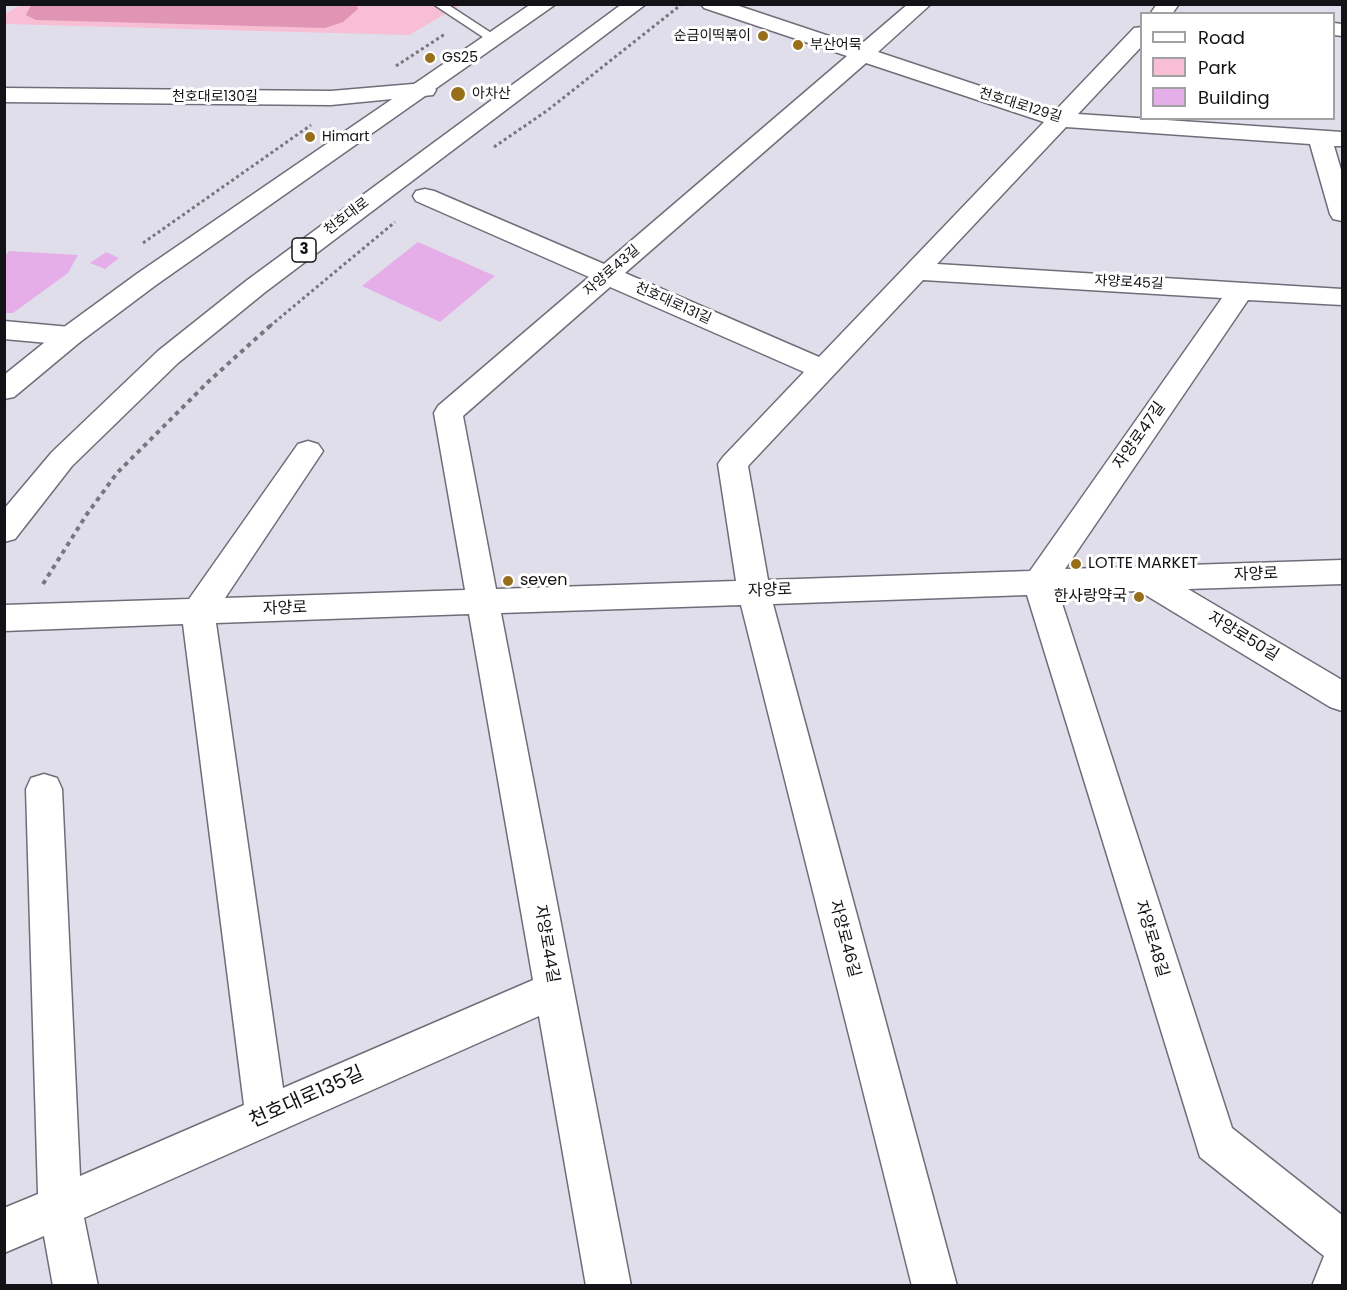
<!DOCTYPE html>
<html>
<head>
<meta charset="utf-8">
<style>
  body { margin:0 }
  #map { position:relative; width:1347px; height:1290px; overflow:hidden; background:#e0deeb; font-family:Poppins,sans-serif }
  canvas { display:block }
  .frame { position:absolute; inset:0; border:6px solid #131216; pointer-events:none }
  .legend { position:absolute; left:1140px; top:12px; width:195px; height:108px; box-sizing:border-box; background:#fff; border:2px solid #a1a0a2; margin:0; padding:8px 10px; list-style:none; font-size:18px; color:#131216 }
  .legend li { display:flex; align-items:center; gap:12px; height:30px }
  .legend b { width:30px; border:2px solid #a1a0a2 }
</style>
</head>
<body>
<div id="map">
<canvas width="1347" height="1290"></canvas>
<div class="frame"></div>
<ul class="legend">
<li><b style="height:8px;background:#fff"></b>Road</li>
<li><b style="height:16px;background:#f7bed4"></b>Park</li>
<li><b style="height:16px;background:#e5aee9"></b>Building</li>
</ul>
</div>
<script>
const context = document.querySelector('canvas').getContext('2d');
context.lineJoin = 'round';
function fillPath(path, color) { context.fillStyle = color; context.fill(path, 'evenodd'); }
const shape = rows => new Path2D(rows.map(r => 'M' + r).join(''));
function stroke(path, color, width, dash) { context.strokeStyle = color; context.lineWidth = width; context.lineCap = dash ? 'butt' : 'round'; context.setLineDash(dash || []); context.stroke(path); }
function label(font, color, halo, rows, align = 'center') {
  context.font = font + ' Poppins,"Noto Sans KR",sans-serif'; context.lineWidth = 6; context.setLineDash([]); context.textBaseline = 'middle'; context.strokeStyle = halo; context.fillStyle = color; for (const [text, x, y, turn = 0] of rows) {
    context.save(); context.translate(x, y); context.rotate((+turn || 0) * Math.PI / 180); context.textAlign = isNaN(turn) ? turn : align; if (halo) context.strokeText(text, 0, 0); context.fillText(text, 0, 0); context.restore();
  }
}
fillPath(shape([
  [22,4,461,5,409,35,5,24,5,14]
]), '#f7bed4');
fillPath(shape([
  [31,5,356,4,358,9,343,22,325,28,36,20,26,15]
]), '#e195b4');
fillPath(shape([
  [418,242,495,276,440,322,362,286],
  [9,251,78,255,68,273,13,313,4,313,4,258],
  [106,252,119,258,105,269,90,263]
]), '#e5aee9');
const lane = shape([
  [433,4,447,4,502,40,496,44,492,43,433,4]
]);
const street = shape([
  [701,4,733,4,859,46,908,4,931,4,878,52,1055,111,1134,28,1142,27,1142,46,1078,114,1342,132,1342,146,1334,146,1342,173,1342,221,1333,219,1330,214,1310,144,1066,127,937,264,1342,289,1342,305,1248,300,1065,569,1342,560,1342,584,1188,589,1342,680,1342,711,1330,707,1139,591,1059,594,1232,1128,1342,1215,1342,1286,1312,1286,1324,1256,1200,1157,1027,595,773,604,957,1286,912,1286,741,605,501,613,631,1286,586,1286,539,1016,84,1218,98,1286,53,1286,44,1236,4,1253,4,1208,38,1194,26,789,31,778,44,774,57,778,62,789,80,1176,244,1105,183,624,4,631,4,605,189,599,298,444,308,441,318,444,323,451,225,598,465,590,434,413,438,406,589,277,416,201,413,196,416,191,425,189,434,191,604,264,847,56,704,8,701,4],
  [866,63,1044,122,819,357,625,273,866,63],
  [923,280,1222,298,1030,571,768,580,748,466,923,280],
  [610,287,804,372,723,457,718,464,736,581,496,589,463,416,610,287],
  [469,614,533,980,283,1088,216,623,469,614],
  [1157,4,1179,4,1172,14,1150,14,1157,4],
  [1334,23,1342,24,1342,36,1334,35,1334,23],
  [425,83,433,85,436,90,433,95,331,105,4,102,4,88,331,91,425,83],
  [4,321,70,327,80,330,84,336,80,342,70,345,4,339,4,321]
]);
const primary = shape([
  [531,4,556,4,156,285,80,342,14,397,4,399,4,375,60,330,138,273,531,4],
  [622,4,646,4,264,293,178,363,72,466,15,539,4,542,4,509,52,452,158,351,246,281,622,4]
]);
stroke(lane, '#6f6d78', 3);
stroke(street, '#6f6d78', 3);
stroke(primary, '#6f6d78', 3);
stroke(shape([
  [396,66,445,34],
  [494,147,548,110,682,4],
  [143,243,311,125],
  [270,326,395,222]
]), '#77767e', 3, [3, 3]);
stroke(shape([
  [43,584,87,514,117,473,209,381,271,325]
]), '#77767e', 4, [4.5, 4.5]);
fillPath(lane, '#fff');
fillPath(street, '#fff');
fillPath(primary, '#fff');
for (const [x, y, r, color] of [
  [763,36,6,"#976f1a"],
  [798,45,6,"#976f1a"],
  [430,58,6,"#976f1a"],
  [458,94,8,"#976f1a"],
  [310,137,6,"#976f1a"],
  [1076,564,6,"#976f1a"],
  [508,581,6,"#976f1a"],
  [1139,597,6,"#976f1a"]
]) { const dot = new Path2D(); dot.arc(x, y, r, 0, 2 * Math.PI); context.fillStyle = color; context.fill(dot); stroke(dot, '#fff', 2); }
label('14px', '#131216', '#fff', [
  ["순금이떡볶이",751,36,"right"],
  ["부산어묵",810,45],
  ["GS25",442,58],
  ["아차산",472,94],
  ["Himart",322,137]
], 'left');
label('14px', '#131216', '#fff', [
  ["천호대로130길",215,97],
  ["천호대로129길",1020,106,17],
  ["천호대로",347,217,-37],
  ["자양로43길",612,271,-41],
  ["자양로45길",1129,283,3],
  ["천호대로131길",673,304,24]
]);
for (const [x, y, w] of [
  [304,250,24]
]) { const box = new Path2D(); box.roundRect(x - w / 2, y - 12, w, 24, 4.5); context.fillStyle = '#fff'; context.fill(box); stroke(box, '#131216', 1.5); }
label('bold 15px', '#131216', null, [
  ["3",304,250]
]);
label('16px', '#131216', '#fff', [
  ["자양로47길",1140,436,-55],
  ["자양로",1256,575,-2],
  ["자양로",770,591,-2],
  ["자양로",285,609,-2],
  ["자양로50길",1243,637,31],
  ["자양로46길",844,939,75],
  ["자양로48길",1151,939,73],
  ["자양로44길",546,944,80]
]);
label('16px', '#131216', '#fff', [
  ["LOTTE MARKET",1088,564],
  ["seven",520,581],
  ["한사랑약국",1127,597,"right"]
], 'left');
label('20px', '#131216', '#fff', [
  ["천호대로135길",307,1098,-24]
]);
</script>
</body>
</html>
